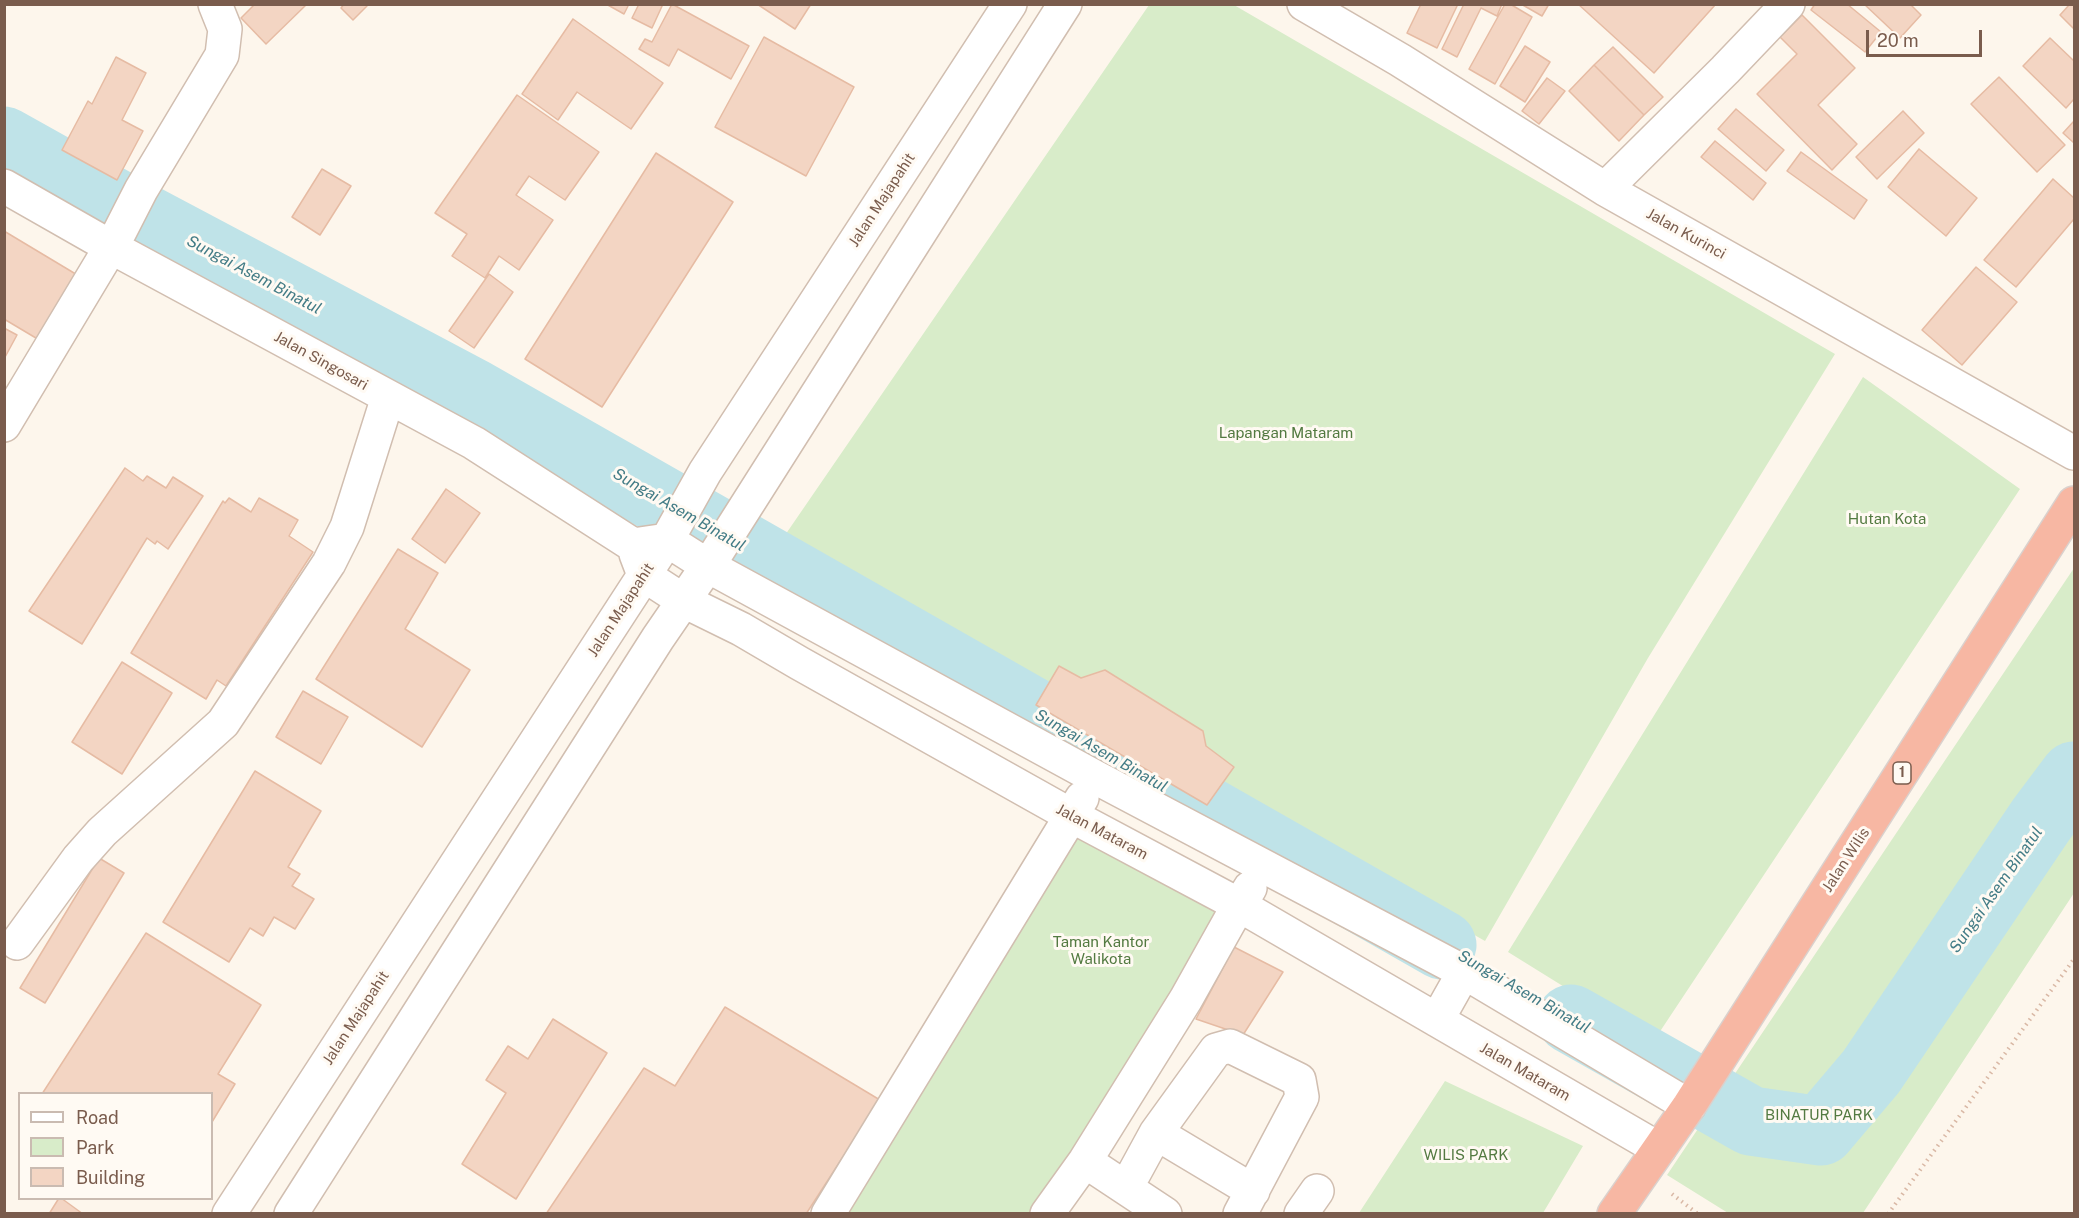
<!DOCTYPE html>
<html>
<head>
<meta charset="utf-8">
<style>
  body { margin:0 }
  #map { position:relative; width:2079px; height:1218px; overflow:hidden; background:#fdf6ec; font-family:"Public Sans",sans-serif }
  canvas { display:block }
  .frame { position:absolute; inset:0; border:6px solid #7a5c4d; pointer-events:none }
  .legend { position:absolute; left:18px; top:1092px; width:195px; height:108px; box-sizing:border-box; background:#fffaf3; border:2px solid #cabbb1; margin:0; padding:8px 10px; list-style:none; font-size:18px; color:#7a5c4d }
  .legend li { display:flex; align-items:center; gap:12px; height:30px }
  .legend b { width:30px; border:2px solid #cabbb1 }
  .scale { position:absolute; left:1866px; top:30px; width:116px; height:27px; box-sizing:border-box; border:3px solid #7a5c4d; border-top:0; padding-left:8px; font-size:18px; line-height:21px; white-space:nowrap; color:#7a5c4d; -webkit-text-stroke:4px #fffaf3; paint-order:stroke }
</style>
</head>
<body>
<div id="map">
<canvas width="2079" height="1218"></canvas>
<div class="frame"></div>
<ul class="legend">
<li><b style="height:8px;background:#fff"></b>Road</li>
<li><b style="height:16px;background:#d8ecc9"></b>Park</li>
<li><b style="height:16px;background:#f3d5c3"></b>Building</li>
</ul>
<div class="scale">20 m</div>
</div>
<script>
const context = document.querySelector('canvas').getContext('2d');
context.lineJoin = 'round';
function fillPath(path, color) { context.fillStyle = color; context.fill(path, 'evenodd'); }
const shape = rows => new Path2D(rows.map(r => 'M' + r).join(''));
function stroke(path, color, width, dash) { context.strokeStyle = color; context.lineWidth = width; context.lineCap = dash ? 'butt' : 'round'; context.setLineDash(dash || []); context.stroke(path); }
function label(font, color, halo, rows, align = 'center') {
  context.font = font + ' "Public Sans",sans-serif'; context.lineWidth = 6; context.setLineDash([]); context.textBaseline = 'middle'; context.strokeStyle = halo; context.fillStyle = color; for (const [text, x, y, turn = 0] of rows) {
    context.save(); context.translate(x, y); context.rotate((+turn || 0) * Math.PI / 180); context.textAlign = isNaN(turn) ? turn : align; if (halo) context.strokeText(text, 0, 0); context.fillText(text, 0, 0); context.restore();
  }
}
fillPath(shape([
  [1149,5,1234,5,1835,354,1648,658,1485,941,781,541],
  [1863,377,2020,489,1653,1042,1508,952],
  [2074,568,2074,893,1863,1213,1728,1213,1667,1175],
  [1072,816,1239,905,1041,1213,835,1214],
  [1445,1081,1583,1146,1543,1213,1359,1213]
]), '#d8ecc9');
stroke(shape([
  [4,141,115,203,473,393,1442,945],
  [1571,1019,1751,1121,1821,1131,1871,1072,2041,820,2074,776]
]), '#bfe3e8', 69);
const building = shape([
  [255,4,307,4,266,44,241,18,255,4],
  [344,4,365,4,367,6,353,20,341,8,344,4],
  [606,4,629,4,624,14,606,4],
  [639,4,663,4,652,28,632,18,639,4],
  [672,4,749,46,731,79,678,49,669,66,639,49,645,39,652,42,672,4],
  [757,4,811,4,795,29,757,4],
  [1421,4,1458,4,1437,48,1407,33,1421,4],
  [1464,4,1502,4,1497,16,1481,8,1457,57,1442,49,1464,4],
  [1505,4,1510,4,1532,17,1495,84,1469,69,1505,4],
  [1521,4,1549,4,1542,16,1521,4],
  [1578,4,1716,4,1654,73,1578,4],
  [1815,4,1847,4,1881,32,1865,52,1811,10,1815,4],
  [1864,4,1910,4,1921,15,1900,38,1864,4],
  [2070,4,2074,4,2074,29,2060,15,2070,4],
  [1802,15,1855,68,1818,105,1857,144,1832,170,1757,94,1797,54,1780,37,1802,15],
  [573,19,663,83,631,129,577,92,558,120,522,94,573,19],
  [764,37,854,87,806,176,715,127,764,37],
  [2050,38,2074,61,2074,99,2066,108,2023,66,2050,38],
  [1525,46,1550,62,1525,102,1500,86,1525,46],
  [1613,47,1663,97,1644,115,1594,65,1613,47],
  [116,57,146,73,122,120,143,131,117,180,62,150,88,101,92,104,116,57],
  [1594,65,1644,115,1619,141,1569,91,1594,65],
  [1999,77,2065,145,2037,172,1971,104,1999,77],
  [1547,78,1565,91,1539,124,1522,111,1547,78],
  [517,95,599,152,565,200,529,176,516,195,553,220,519,270,499,256,485,278,452,256,467,234,435,213,517,95],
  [1736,109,1784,150,1766,171,1718,129,1736,109],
  [1903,111,1924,133,1877,179,1856,157,1903,111],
  [2074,121,2074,143,2063,133,2074,121],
  [1715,141,1766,183,1753,200,1701,157,1715,141],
  [1919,149,1977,198,1946,236,1888,187,1919,149],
  [1801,152,1867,200,1854,219,1787,171,1801,152],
  [656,153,733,202,602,407,525,359,656,153],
  [322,169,351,186,320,235,292,217,322,169],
  [2053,179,2074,198,2074,219,2016,287,1984,260,2053,179],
  [4,231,84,279,46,344,4,319,4,231],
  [1976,267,2017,302,1962,365,1922,330,1976,267],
  [489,274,513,292,474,348,449,331,489,274],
  [4,328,17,335,4,359,4,328],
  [125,468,143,481,147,476,166,488,173,477,203,496,168,549,157,541,155,544,147,538,82,644,29,611,125,468],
  [446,489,480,513,445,563,412,539,446,489],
  [229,498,251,512,259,498,298,520,289,536,313,552,226,686,217,680,206,699,131,653,223,501,225,503,229,498],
  [398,549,438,573,405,629,470,670,422,747,316,679,398,549],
  [122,662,172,693,122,774,72,742,122,662],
  [1059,666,1081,678,1105,670,1203,731,1206,746,1234,767,1207,805,1036,705,1059,666],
  [303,691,348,717,321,764,276,737,303,691],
  [255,771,321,811,288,867,300,874,292,886,314,899,295,929,274,917,263,936,250,928,229,962,163,922,255,771],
  [99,858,124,873,45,1003,20,988,99,858],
  [146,933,261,1005,218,1074,235,1084,212,1122,212,1094,42,1094,146,933],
  [1234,947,1283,972,1243,1035,1196,1019,1234,947],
  [725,1007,880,1100,806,1214,546,1214,644,1068,675,1086,725,1007],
  [553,1019,607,1053,516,1199,462,1164,506,1093,486,1080,508,1046,528,1059,553,1019],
  [59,1198,61,1198,83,1214,49,1214,59,1198]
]);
fillPath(building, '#f3d5c3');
stroke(building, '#e6bba3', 1.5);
const minor = shape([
  [1304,4,1400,60,1605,189,2074,453],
  [4,186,111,247,474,443,633,545],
  [1605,189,1725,70,1788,4],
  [4,425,118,235,141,190,222,55,225,29,215,4],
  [633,545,667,540,708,566,1095,777,1464,972,1689,1106],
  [636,554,644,575,684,601,741,629,799,663,1072,816,1239,905,1659,1149],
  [17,943,78,859,102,832,223,723,329,563,347,527,388,397],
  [1437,1020,1464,972],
  [1156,1133,1253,1191],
  [1085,1161,1165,1214],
  [1126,1188,1156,1133,1216,1050,1230,1046,1299,1080,1302,1097,1240,1214],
  [229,1214,667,540,705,472,1010,4],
  [291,1214,658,638,717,552,1065,4],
  [828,1214,1082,798],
  [1047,1214,1085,1161,1186,999,1233,915,1250,888],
  [1301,1214,1317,1191]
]);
const highway = shape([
  [1614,1214,1689,1106,2074,503]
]);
stroke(minor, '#d1beb0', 36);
stroke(highway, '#dad1cd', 36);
stroke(shape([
  [1672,1194,1698,1214],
  [1888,1214,2074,959]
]), '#d9b8a5', 4, [1.5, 4.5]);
stroke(minor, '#fff', 33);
stroke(highway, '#f7b7a3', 33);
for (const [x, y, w] of [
  [1902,773,18]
]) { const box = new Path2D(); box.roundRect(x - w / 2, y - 11, w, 22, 4.5); context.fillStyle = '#fffaf3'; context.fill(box); stroke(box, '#7a5c4d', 1.5); }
label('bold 14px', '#7a5c4d', null, [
  ["1",1902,773]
]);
label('15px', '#7a5c4d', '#fffaf3', [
  ["Jalan Majapahit",882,200,-57],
  ["Jalan Kurinci",1686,234,29],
  ["Jalan Singosari",321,361,29],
  ["Jalan Majapahit",621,610,-57],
  ["Jalan Mataram",1102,832,28],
  ["Jalan Wilis",1846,860,-57],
  ["Jalan Majapahit",356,1018,-57],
  ["Jalan Mataram",1525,1072,30]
]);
label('15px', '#537a41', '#fffaf3', [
  ["Lapangan Mataram",1286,433],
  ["Hutan Kota",1887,519],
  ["Taman Kantor",1101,942],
  ["Walikota",1101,959],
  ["BINATUR PARK",1819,1115],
  ["WILIS PARK",1466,1155]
]);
label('italic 16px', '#437c86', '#fffaf3', [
  ["Sungai Asem Binatul",254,275,28],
  ["Sungai Asem Binatul",679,510,30],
  ["Sungai Asem Binatul",1101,751,30],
  ["Sungai Asem Binatul",1996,890,-55],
  ["Sungai Asem Binatul",1524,992,30]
]);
</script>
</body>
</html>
